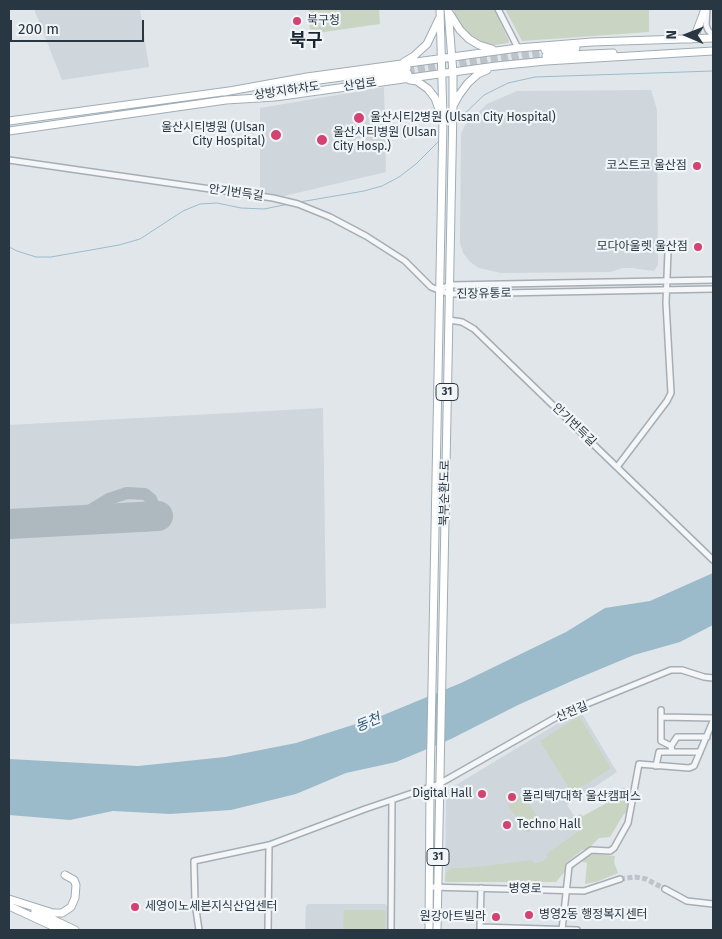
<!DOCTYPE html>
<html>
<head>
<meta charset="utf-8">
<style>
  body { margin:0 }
  #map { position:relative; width:722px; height:939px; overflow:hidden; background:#e1e6ea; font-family:"Fira Sans",sans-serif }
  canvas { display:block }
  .frame { position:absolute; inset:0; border:10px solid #293743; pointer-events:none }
  .north { position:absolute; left:662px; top:10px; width:50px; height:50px; -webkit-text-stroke:4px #f1f5f7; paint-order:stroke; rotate:271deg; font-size:14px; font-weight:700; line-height:20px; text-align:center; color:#293743 }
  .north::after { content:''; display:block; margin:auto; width:18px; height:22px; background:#293743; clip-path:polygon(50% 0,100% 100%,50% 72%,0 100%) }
  .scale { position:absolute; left:10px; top:20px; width:134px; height:22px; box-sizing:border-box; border:2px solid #293743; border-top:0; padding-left:6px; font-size:15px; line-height:18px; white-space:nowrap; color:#293743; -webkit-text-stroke:4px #f1f5f7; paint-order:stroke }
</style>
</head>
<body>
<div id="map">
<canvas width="722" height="939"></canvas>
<div class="frame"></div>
<div class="north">N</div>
<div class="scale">200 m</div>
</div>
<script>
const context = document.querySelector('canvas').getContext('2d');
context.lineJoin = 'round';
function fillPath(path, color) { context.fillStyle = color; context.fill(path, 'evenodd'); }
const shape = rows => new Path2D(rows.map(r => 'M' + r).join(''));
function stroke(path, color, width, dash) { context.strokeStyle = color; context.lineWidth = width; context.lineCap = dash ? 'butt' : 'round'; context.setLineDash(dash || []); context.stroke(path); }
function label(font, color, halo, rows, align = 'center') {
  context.font = font + ' "Fira Sans","Noto Sans KR",sans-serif'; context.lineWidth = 4.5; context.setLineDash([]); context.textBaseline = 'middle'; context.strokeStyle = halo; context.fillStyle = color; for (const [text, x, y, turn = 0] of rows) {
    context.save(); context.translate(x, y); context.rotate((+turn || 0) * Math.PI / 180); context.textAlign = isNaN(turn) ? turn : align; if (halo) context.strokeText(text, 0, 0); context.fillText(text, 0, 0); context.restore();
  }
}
fillPath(shape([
  [34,9,140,9,149,67,62,80],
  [384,87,386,172,284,196,260,192,260,108],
  [651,90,657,110,658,265,654,271,632,268,623,268,610,272,501,273,479,268,470,262,463,253,460,243,461,134,465,125,487,104,517,91],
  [323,408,326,608,9,624,9,425],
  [580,710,617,772,567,805,583,829,548,858,528,881,445,882,446,791],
  [308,904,385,904,388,907,387,930,305,930,306,906]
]), '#cfd6dc');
fillPath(shape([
  [309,9,379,9,380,24,310,34],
  [454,9,494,9,509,41,508,43,495,45,480,43,464,30,455,16],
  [505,9,649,9,649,32,522,41],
  [579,716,611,768,572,793,540,741],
  [623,788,627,788,633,793,629,811,624,814,610,837,599,838,588,849,582,850,566,863,566,870,556,882,445,882,446,873,453,868,467,868,532,860,534,863,538,863,548,858,546,854,582,829,576,817,580,814,583,816,623,794],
  [524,795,541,823,527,833,508,805],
  [585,853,615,856,614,862,618,873,596,882,585,884,587,863,577,860],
  [344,910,383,910,386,911,385,930,343,930]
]), '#cad4c2');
fillPath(shape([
  [713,573,713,625,680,642,634,655,574,680,518,705,451,739,396,762,346,773,296,794,231,810,170,814,113,811,70,820,9,815,9,759,138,766,225,757,296,743,381,716,461,683,566,632,605,608,650,601]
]), '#9bbbcb');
stroke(shape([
  [456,122,484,95,508,83,535,77,713,71],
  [300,202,364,191,382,186,399,177,416,164,440,140],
  [9,247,17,251,36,257,51,257,119,245,140,239,183,211,200,204,217,203,241,208,264,209,289,204]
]), '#9bbbcb', 1);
stroke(shape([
  [61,521,76,519,109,499,127,493,145,494,151,499,154,506,154,516,147,525,142,526,120,522,94,519]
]), '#aeb8bf', 12);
stroke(shape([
  [9,524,158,516]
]), '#aeb8bf', 30);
stroke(shape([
  [620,879,635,877,646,879,665,889]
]), '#bcc3c9', 5, [5, 2.5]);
stroke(shape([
  [407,68,545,50],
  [408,74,546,56]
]), '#bcc3c9', 7, [7, 3.5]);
const minor = shape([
  [498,9,518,48],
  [707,9,706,25,708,30,713,36],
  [9,160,273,198,298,204,330,217,366,236,405,261,431,287,449,294,713,289],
  [440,289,450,285,713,280],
  [449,320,462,322,474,329,713,560],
  [617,467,667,401,671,393,666,303,668,251],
  [661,710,661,741,671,746,672,752],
  [661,717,713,718],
  [671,746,677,737,707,737],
  [656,766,659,752,700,752],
  [429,887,584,891,620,879],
  [665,889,687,901,713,904],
  [480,927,577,930],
  [199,930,195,903,194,861,269,845,365,809,439,784,562,714,671,670,682,670,704,677,713,678],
  [268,930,269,845],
  [391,930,392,800],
  [480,930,481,888],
  [562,930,569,866,591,850,610,851,614,848,628,823,639,764,689,768,694,766,713,721]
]);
const major = shape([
  [450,14,460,30,469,39,479,45,492,49],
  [691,39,696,33,705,9],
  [545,50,576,48],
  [546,56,613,53],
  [404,62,414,56,427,44,439,19],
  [375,79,408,74],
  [319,80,407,68],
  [410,80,417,81,428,89,435,98,440,112],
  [224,92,307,77,518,48,592,42,713,38],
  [454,104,459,95,468,83,478,74,487,70],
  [9,121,229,91],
  [9,131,226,100,275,97,496,66,546,61,713,51],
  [9,899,53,913,62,913,71,907,75,898,76,885,74,880,65,875],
  [9,906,61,930],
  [35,911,75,930],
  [429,930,430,788,443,119,440,9],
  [437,930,453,107,453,73,448,9]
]);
stroke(minor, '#a6aeb5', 8);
stroke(major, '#a0adb6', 9);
stroke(minor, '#f4f6f8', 5);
stroke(major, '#fff', 7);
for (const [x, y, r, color] of [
  [297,21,5,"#d34271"],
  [359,118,6,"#d34271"],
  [276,135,6,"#d34271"],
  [322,140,6,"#d34271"],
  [697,166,5,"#d34271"],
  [698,247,5,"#d34271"],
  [482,794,5,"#d34271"],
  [512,797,5,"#d34271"],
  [507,825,5,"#d34271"],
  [135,907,5,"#d34271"],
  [529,915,5,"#d34271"],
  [496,917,5,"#d34271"]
]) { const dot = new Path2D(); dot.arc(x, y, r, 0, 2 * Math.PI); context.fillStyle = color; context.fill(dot); stroke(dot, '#f1f5f7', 2); }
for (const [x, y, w] of [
  [447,392,22],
  [438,857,22]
]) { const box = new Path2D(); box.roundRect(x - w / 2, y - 8.5, w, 17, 4); context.fillStyle = '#f1f5f7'; context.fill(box); stroke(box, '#293743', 1); }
label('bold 11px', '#293743', null, [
  ["31",447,392],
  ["31",438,857]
]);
label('12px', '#293743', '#f1f5f7', [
  ["북구청",307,21],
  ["울산시티2병원 (Ulsan City Hospital)",370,118],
  ["울산시티병원 (Ulsan",265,128,"right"],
  ["City Hospital)",265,142,"right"],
  ["울산시티병원 (Ulsan",333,133],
  ["City Hosp.)",333,147],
  ["코스트코 울산점",687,166,"right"],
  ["모다아울렛 울산점",688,247,"right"],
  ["Digital Hall",472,794,"right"],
  ["폴리텍7대학 울산캠퍼스",522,797],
  ["Techno Hall",517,825],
  ["세영이노세븐지식산업센터",145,907],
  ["병영2동 행정복지센터",539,915],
  ["원강아트빌라",486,917,"right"]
], 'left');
label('12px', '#293743', '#f1f5f7', [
  ["산업로",360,85,-8],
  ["상방지하차도",287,91,-8],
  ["안기번득길",236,193,8],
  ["진장유통로",484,294,-1],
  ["안기번득길",574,425,44],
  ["북부순환도로",445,493,-89],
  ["산전길",572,712,-23],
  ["병영로",525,889,1]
]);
label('italic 14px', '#315d78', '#f1f5f7', [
  ["동천",368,723,-22]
]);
label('bold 18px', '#1b2733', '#f1f5f7', [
  ["북구",306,41]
]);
</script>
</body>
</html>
